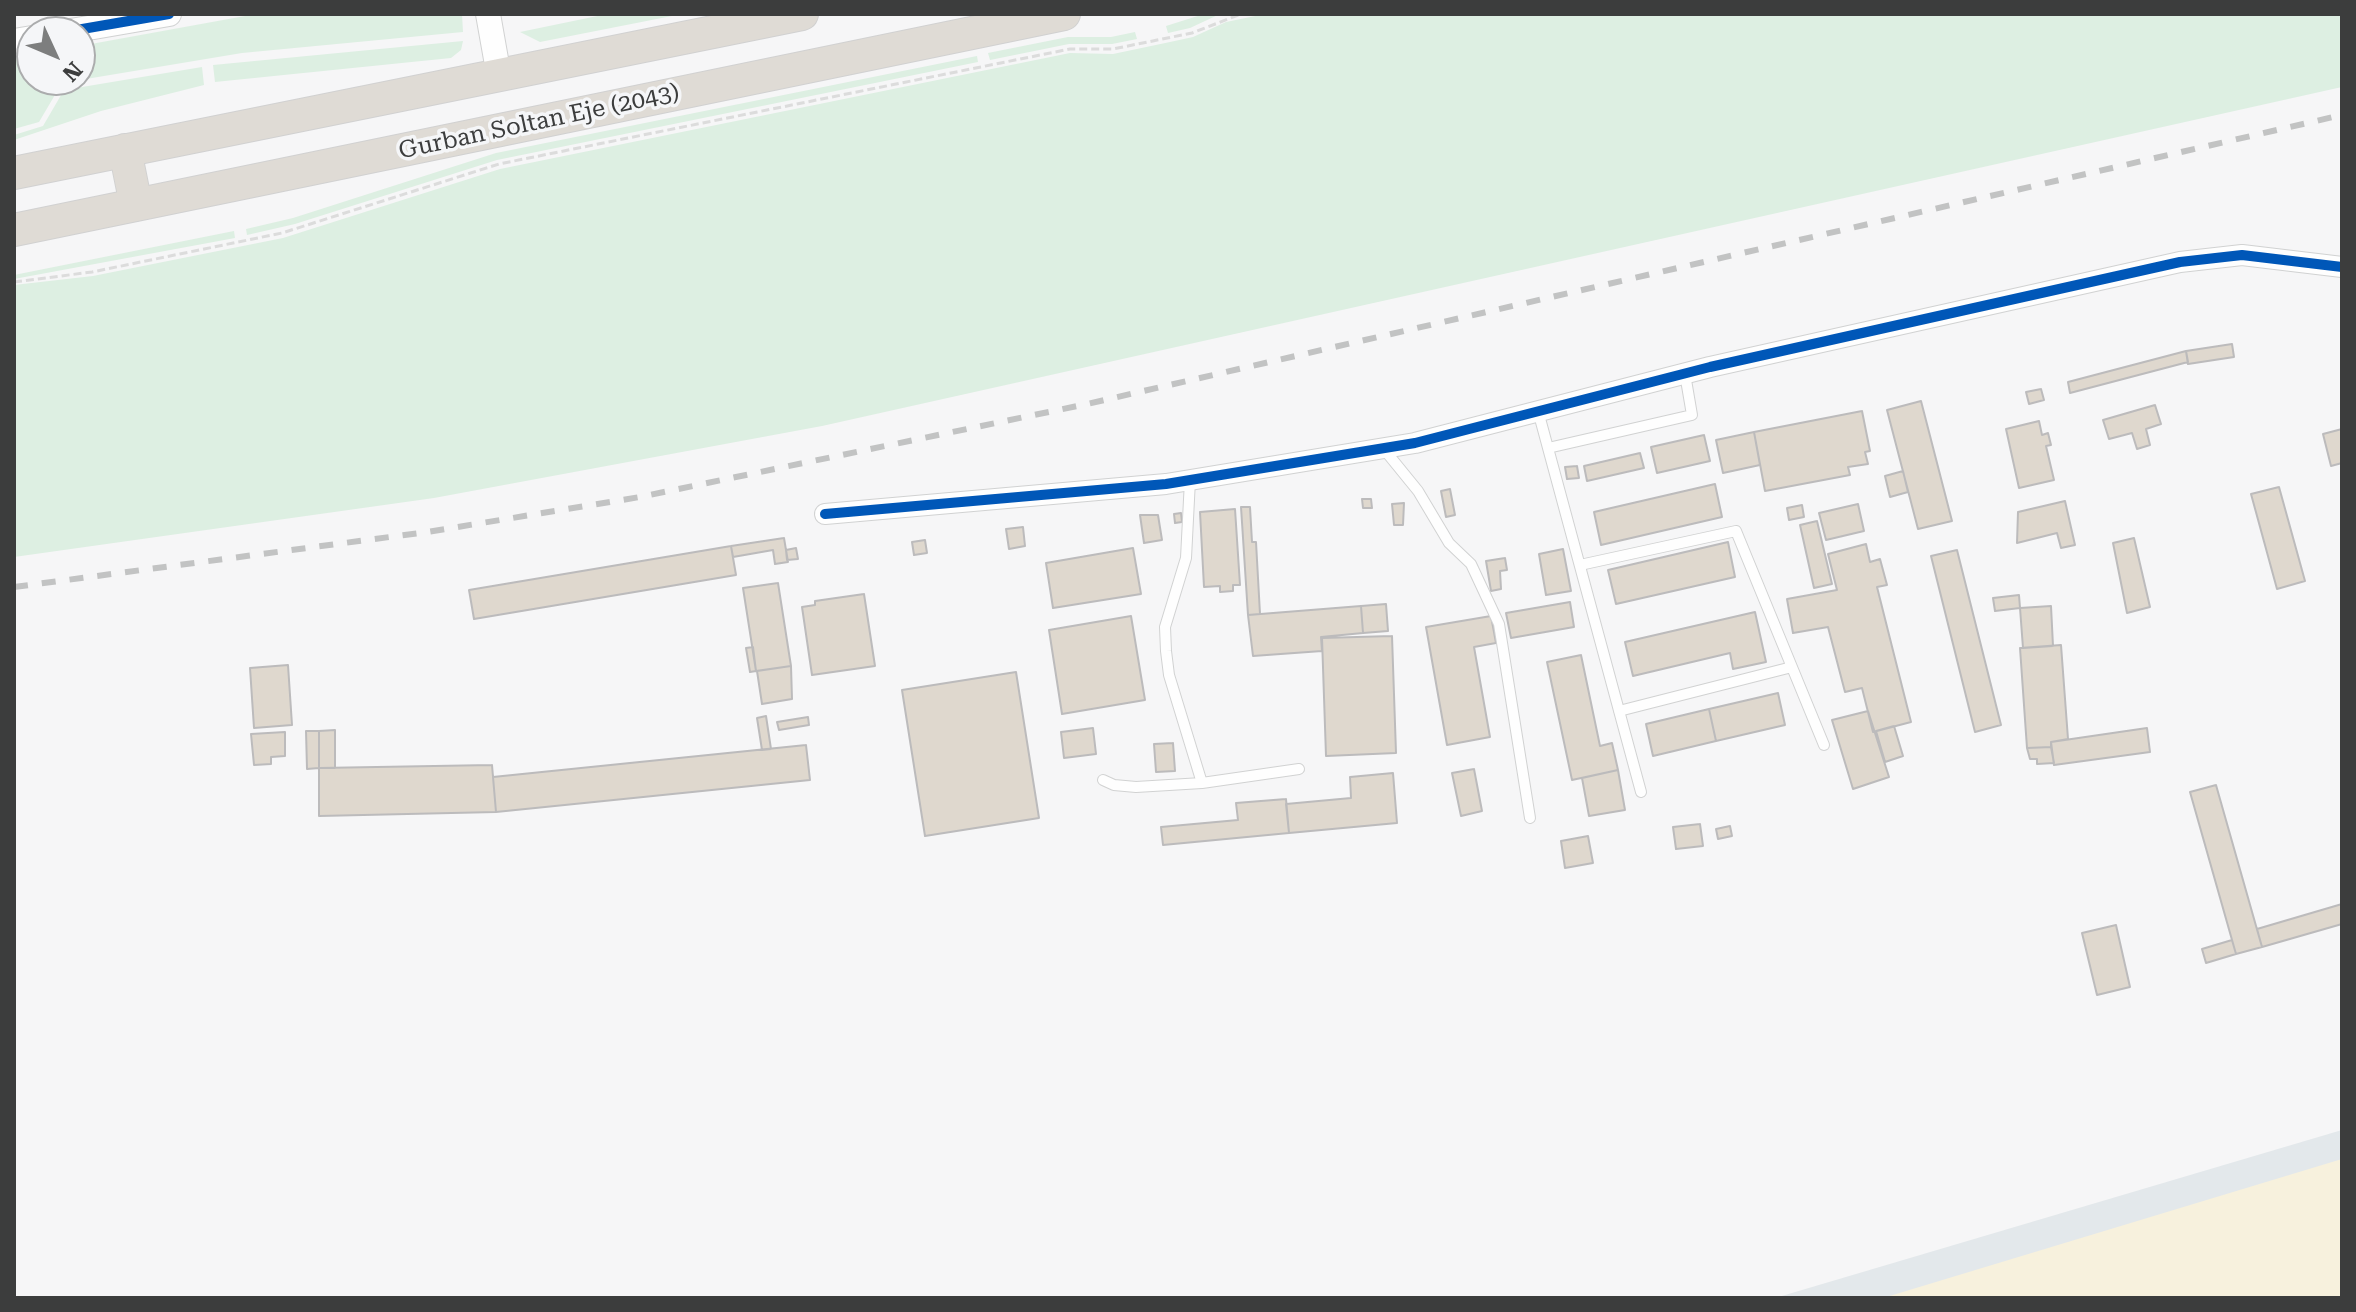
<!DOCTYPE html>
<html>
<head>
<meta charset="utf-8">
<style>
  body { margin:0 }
  #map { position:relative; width:2356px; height:1312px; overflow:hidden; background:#f6f6f7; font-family:"Roboto Serif",serif }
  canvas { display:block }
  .frame { position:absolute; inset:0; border:16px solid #3c3d3d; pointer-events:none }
  .north { position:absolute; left:16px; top:16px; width:80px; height:80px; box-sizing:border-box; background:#f5f6f8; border:2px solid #abacad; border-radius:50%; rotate:134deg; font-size:22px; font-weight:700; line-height:32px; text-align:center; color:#3c3d3d }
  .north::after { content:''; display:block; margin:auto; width:28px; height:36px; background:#7d7e7e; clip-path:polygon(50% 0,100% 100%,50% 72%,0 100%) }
</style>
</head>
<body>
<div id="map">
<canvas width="2356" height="1312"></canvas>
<div class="frame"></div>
<div class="north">N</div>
</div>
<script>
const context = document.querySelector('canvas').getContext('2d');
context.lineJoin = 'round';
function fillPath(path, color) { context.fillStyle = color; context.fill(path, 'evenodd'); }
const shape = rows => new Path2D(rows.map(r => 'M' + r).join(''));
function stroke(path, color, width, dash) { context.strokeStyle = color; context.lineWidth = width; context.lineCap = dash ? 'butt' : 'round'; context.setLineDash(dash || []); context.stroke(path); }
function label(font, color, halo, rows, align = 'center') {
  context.font = font + ' "Roboto Serif",serif'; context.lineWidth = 7; context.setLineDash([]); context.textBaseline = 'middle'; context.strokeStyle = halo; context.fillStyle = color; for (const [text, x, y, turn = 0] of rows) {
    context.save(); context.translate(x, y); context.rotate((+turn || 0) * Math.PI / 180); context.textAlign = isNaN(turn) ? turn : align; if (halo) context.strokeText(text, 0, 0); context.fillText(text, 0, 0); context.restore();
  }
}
fillPath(shape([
  [2342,1130,2342,1298,1775,1298]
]), '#e3e8eb');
fillPath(shape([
  [256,14,462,14,463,32,242,53,80,80,80,46],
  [607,14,682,14,540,42,520,32],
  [1204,14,1220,14,1190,28,1168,33,1166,26],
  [1265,14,2342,14,2342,87,822,426,434,498,14,557,14,285,93,276,283,238,500,169,1070,53,1113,54,1170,42,1193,37,1226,22],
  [1135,32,1137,39,1112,44,1069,44,990,60,988,53,1068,37,1111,37],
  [463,41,461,50,451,58,215,82,213,65],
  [32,54,32,80,77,80,62,83,39,122,14,129,14,58],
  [977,56,978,62,497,160,295,224,247,235,246,229,293,218,496,153],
  [202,67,204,85,101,111,14,140,14,135,43,126,64,90],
  [234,231,235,238,14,279,14,275]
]), '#ddefe2');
fillPath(shape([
  [2342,1159,2342,1298,1883,1298]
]), '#f7f1dd');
const building = shape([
  [2232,344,2234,357,2188,364,2186,351,2232,344],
  [2186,351,2188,362,2070,393,2068,382,2186,351],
  [2041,389,2044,400,2029,404,2026,392,2041,389],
  [1921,401,1952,521,1918,529,1887,410,1921,401],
  [2155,405,2161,424,2146,429,2150,445,2137,449,2132,433,2109,439,2103,420,2155,405],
  [1862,411,1870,451,1865,452,1868,464,1848,467,1850,475,1765,491,1754,432,1862,411],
  [2039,421,2042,435,2048,433,2051,445,2046,446,2054,480,2019,488,2006,429,2039,421],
  [2342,429,2342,463,2331,466,2323,434,2342,429],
  [1754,432,1760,465,1723,473,1716,440,1754,432],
  [1704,435,1710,461,1657,473,1651,447,1704,435],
  [1640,453,1644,468,1587,481,1584,466,1640,453],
  [1577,466,1579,478,1567,479,1565,467,1577,466],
  [1903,471,1908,492,1890,497,1885,476,1903,471],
  [1715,484,1722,517,1601,545,1594,512,1715,484],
  [2279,487,2305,581,2277,589,2251,494,2279,487],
  [1450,489,1455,515,1446,517,1441,491,1450,489],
  [1362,499,1371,499,1372,508,1363,508,1362,499],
  [2065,501,2075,545,2061,548,2057,533,2017,543,2018,512,2065,501],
  [1404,503,1403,525,1394,525,1392,504,1404,503],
  [1858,504,1864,531,1826,540,1819,513,1858,504],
  [1802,505,1804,517,1789,520,1787,508,1802,505],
  [1241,507,1250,507,1252,542,1256,542,1260,614,1248,615,1241,507],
  [1235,509,1240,585,1233,585,1233,591,1220,592,1220,586,1204,587,1200,512,1235,509],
  [1181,513,1182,522,1175,523,1174,514,1181,513],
  [1140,515,1158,515,1162,540,1144,543,1140,515],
  [1817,521,1832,584,1814,588,1800,525,1817,521],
  [1023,527,1025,546,1009,549,1006,529,1023,527],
  [784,538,788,562,775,564,773,550,733,557,731,546,784,538],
  [2134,538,2150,607,2127,613,2113,543,2134,538],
  [925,540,927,553,914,555,912,542,925,540],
  [1728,542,1735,577,1616,604,1608,570,1728,542],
  [1866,544,1870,562,1880,559,1887,585,1877,587,1911,722,1873,732,1862,688,1845,692,1828,627,1793,633,1787,599,1837,590,1828,554,1866,544],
  [731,546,736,575,474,619,469,590,731,546],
  [796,548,798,559,787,560,786,550,796,548],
  [1133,548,1141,594,1053,608,1046,563,1133,548],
  [1563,549,1571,591,1546,595,1539,554,1563,549],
  [1957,550,2001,725,1975,732,1931,556,1957,550],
  [1505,558,1507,570,1500,571,1501,589,1491,591,1486,561,1505,558],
  [778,583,791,666,756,671,743,588,778,583],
  [864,594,875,666,812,675,802,607,815,605,815,601,864,594],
  [2019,595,2020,608,1995,611,1993,598,2019,595],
  [1570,602,1574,627,1511,638,1506,613,1570,602],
  [1386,604,1388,631,1363,633,1361,606,1386,604],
  [1361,606,1363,633,1321,637,1322,651,1253,656,1248,615,1361,606],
  [2051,606,2053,646,2023,648,2020,608,2051,606],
  [1755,612,1766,662,1733,669,1730,653,1633,676,1625,642,1755,612],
  [1131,616,1145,700,1062,714,1049,630,1131,616],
  [1491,616,1496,643,1474,647,1490,737,1447,745,1426,627,1491,616],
  [1392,636,1396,753,1326,756,1322,638,1392,636],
  [2061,645,2068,739,2051,742,2051,747,2027,748,2020,648,2061,645],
  [753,647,756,671,750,672,746,648,753,647],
  [1581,655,1600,746,1612,743,1618,770,1572,780,1547,662,1581,655],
  [288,665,292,725,254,728,250,668,288,665],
  [791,666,792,699,762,704,757,671,791,666],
  [1016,672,1039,818,925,836,902,690,1016,672],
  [1778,693,1785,725,1716,741,1709,709,1778,693],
  [1709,709,1716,741,1653,756,1646,724,1709,709],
  [1868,711,1889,777,1853,789,1832,720,1868,711],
  [766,716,771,749,762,750,757,718,766,716],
  [808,717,809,725,779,730,777,722,808,717],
  [1894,726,1903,756,1885,762,1876,731,1894,726],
  [1093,728,1096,754,1064,758,1061,732,1093,728],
  [2147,728,2150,752,2054,765,2051,742,2147,728],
  [335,730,335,768,319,768,319,731,335,730],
  [306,731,319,731,319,768,307,769,306,731],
  [285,732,285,756,271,757,271,764,254,765,251,734,285,732],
  [1173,743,1175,771,1156,772,1154,744,1173,743],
  [806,745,810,780,496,812,493,777,806,745],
  [2051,747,2054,763,2037,764,2037,759,2030,759,2027,748,2051,747],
  [492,765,496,812,319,816,319,768,492,765],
  [1474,769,1482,811,1461,816,1452,773,1474,769],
  [1618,770,1625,810,1589,816,1582,778,1618,770],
  [1393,773,1397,823,1289,833,1286,804,1351,798,1350,777,1393,773],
  [2216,785,2262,947,2236,954,2190,792,2216,785],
  [1286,799,1289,833,1163,845,1161,827,1238,820,1236,803,1286,799],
  [1700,824,1703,846,1676,849,1673,827,1700,824],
  [1730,826,1732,836,1718,839,1716,829,1730,826],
  [1588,836,1593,863,1565,868,1561,841,1588,836],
  [2342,904,2342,924,2262,947,2257,929,2342,904],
  [2116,925,2130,987,2097,995,2082,933,2116,925],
  [2232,940,2236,954,2206,963,2202,949,2232,940]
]);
fillPath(building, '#dfd8ce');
stroke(building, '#bcbbbc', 2);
const service = shape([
  [1538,411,1641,792],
  [1383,448,1418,491,1449,543,1471,564,1499,624,1530,818],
  [1548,448,1692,415,1685,374],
  [1190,480,1186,558,1165,627,1166,651,1169,675,1202,783],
  [1580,565,1736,531,1824,745],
  [1619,711,1792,667],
  [1103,780,1114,785,1136,787,1202,783,1299,769]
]);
const minor = shape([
  [825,514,1166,484,1415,443,1710,367,2180,262,2242,255,2342,267]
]);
const tertiary = shape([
  [488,14,499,76],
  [65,32,169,14],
  [14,41,32,38]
]);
const trunk = shape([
  [125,150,136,205],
  [14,173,802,14],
  [14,230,1064,14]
]);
stroke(service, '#d1d2d2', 12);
stroke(minor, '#d1d2d2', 22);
stroke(tertiary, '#d1d2d2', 26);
stroke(trunk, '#d1d1d1', 34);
stroke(shape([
  [14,282,92,272,282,233,499,164,1070,49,1113,49,1192,33,1241,14]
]), '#dcdcdc', 3, [8, 4]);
stroke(service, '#fefefe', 10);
stroke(minor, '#fefefe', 20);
stroke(tertiary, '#fefefe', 24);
stroke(trunk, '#dfdbd5', 32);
stroke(shape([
  [14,587,427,532,640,497,1087,404,2342,115]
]), '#c2c3c3', 6, [14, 14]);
stroke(shape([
  [65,32,169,14],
  [825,514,1166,484,1415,443,1710,367,2180,262,2242,255,2342,267]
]), '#0057b8', 10);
label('24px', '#3c3d3d', '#f5f6f8', [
  ["Gurban Soltan Eje (2043)",539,122,-12]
]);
</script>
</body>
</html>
